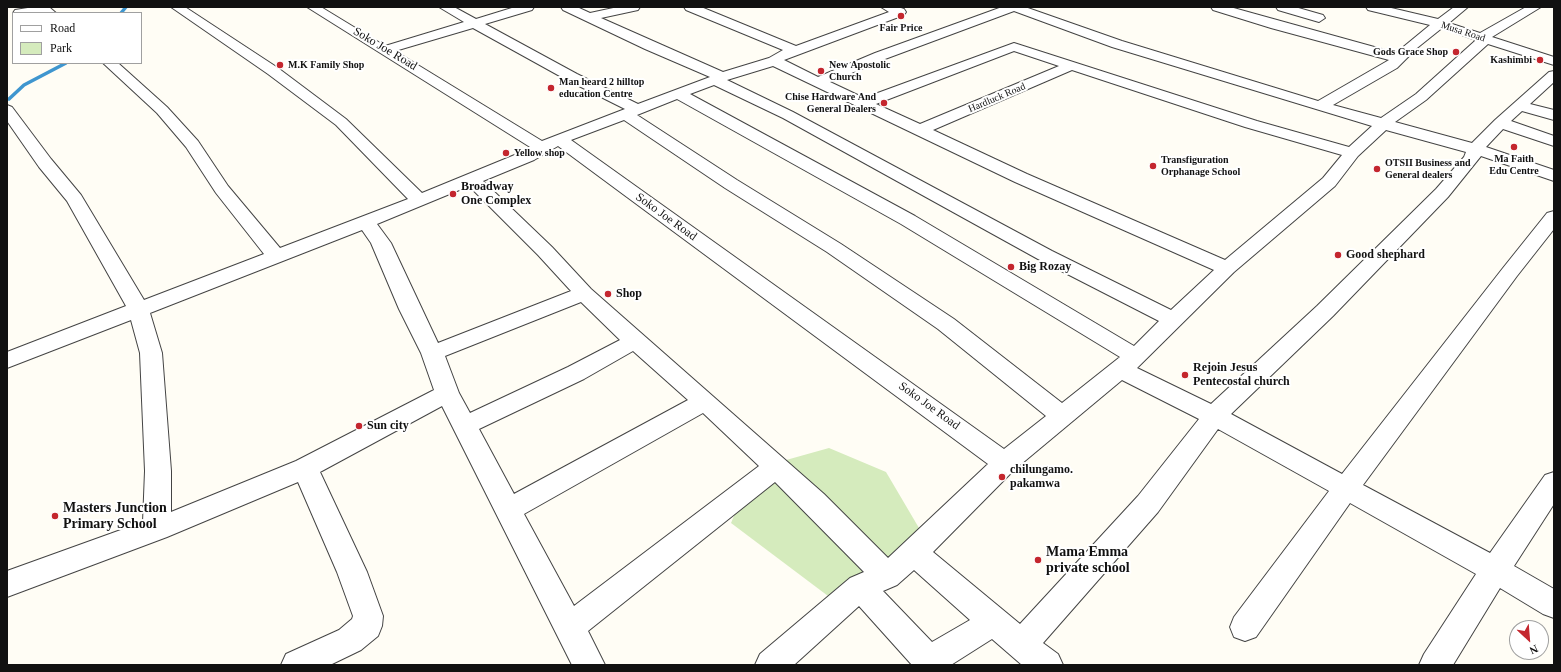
<!DOCTYPE html>
<html>
<head>
<meta charset="utf-8">
<style>
  body { margin:0 }
  #map { position:relative; width:1561px; height:672px; overflow:hidden; background:#fffdf5; font-family:"Times New Roman",serif }
  canvas { display:block }
  .frame { position:absolute; inset:0; border:8px solid #111; pointer-events:none }
  .legend { position:absolute; left:12px; top:12px; width:130px; height:52px; box-sizing:border-box; background:#fff; border:1px solid #a0a0a0; margin:0; padding:5px 7px; list-style:none; font-size:12px; color:#111 }
  .legend li { display:flex; align-items:center; gap:8px; height:20px }
  .legend b { width:20px; border:1px solid #a0a0a0 }
  .north { position:absolute; left:1509px; top:620px; width:40px; height:40px; box-sizing:border-box; background:#fff; border:1px solid #a0a0a0; border-radius:50%; rotate:154deg; font-size:11px; font-weight:700; line-height:16px; text-align:center; color:#111 }
  .north::after { content:''; display:block; margin:auto; width:14px; height:18px; background:#c4262e; clip-path:polygon(50% 0,100% 100%,50% 72%,0 100%) }
</style>
</head>
<body>
<div id="map">
<canvas width="1561" height="672"></canvas>
<div class="frame"></div>
<ul class="legend">
<li><b style="height:5px;background:#fff"></b>Road</li>
<li><b style="height:11px;background:#d5ebbd"></b>Park</li>
</ul>
<div class="north">N</div>
</div>
<script>
const context = document.querySelector('canvas').getContext('2d');
context.lineJoin = 'round';
function fillPath(path, color) { context.fillStyle = color; context.fill(path, 'evenodd'); }
const shape = rows => new Path2D(rows.map(r => 'M' + r).join(''));
function stroke(path, color, width, dash) { context.strokeStyle = color; context.lineWidth = width; context.lineCap = dash ? 'butt' : 'round'; context.setLineDash(dash || []); context.stroke(path); }
function label(font, color, halo, rows, align = 'center') {
  context.font = font + ' "Times New Roman",serif'; context.lineWidth = 4; context.setLineDash([]); context.textBaseline = 'middle'; context.strokeStyle = halo; context.fillStyle = color; for (const [text, x, y, turn = 0] of rows) {
    context.save(); context.translate(x, y); context.rotate((+turn || 0) * Math.PI / 180); context.textAlign = isNaN(turn) ? turn : align; if (halo) context.strokeText(text, 0, 0); context.fillText(text, 0, 0); context.restore();
  }
}
fillPath(shape([
  [829,448,886,472,919,528,897,576,836,602,731,523,754,469]
]), '#d5ebbd');
stroke(shape([
  [121,13,126,7],
  [9,99,24,85,66,63]
]), '#3f96cf', 3.5);
const minor = shape([
  [34,7,49,7,56,13,13,13,15,10,34,7],
  [171,7,185,7,278,68,346,119,422,193,522,152,530,147,307,7,321,7,385,46,464,22,439,7,454,7,476,19,515,7,534,7,532,10,485,24,577,74,638,104,710,77,645,49,563,10,561,7,577,7,590,13,618,7,640,7,638,10,601,18,723,72,769,58,783,50,686,10,684,7,701,7,796,46,889,12,881,7,898,7,904,9,906,12,904,15,784,60,818,77,875,53,1002,7,1025,7,1122,41,1318,101,1389,60,1271,28,1213,10,1211,7,1230,7,1396,53,1430,25,1368,10,1366,7,1387,7,1438,19,1454,7,1468,7,1449,23,1480,33,1526,7,1541,7,1492,37,1554,57,1554,65,1488,44,1426,100,1395,122,1472,143,1495,120,1549,72,1554,71,1554,82,1530,104,1554,110,1554,120,1522,111,1511,121,1554,136,1554,146,1503,129,1486,147,1554,170,1554,181,1481,156,1448,197,1333,316,1231,414,1342,474,1503,268,1547,213,1554,211,1554,229,1517,276,1363,485,1490,553,1545,475,1554,472,1554,504,1514,566,1554,589,1554,618,1543,614,1500,588,1453,665,1419,665,1424,654,1476,574,1350,503,1256,637,1245,641,1234,637,1230,627,1234,617,1329,491,1218,429,1158,512,1043,643,1058,654,1063,665,1022,665,992,639,951,665,912,665,859,606,794,665,755,665,760,654,850,578,864,572,775,482,588,631,605,665,572,665,442,406,320,472,367,572,383,616,382,626,378,636,361,650,330,665,281,665,286,654,339,630,352,619,353,616,337,572,298,482,167,537,7,597,7,571,143,522,145,471,140,353,131,320,7,368,7,352,126,306,67,201,39,167,7,121,7,105,12,107,51,159,81,195,144,300,264,254,216,193,186,147,157,113,103,63,118,63,167,107,198,141,228,186,280,248,408,199,336,125,268,74,171,7],
  [1014,11,1112,47,1372,126,1349,147,1257,121,1014,43,864,98,830,82,885,59,1014,11],
  [473,28,567,80,625,109,542,141,395,51,473,28],
  [1442,28,1476,40,1416,94,1381,118,1333,105,1397,68,1417,48,1442,28],
  [1014,51,1059,66,920,124,876,104,1014,51],
  [773,66,1015,182,1214,270,1171,310,1052,251,793,112,727,80,773,66],
  [1072,70,1245,127,1342,155,1323,178,1225,260,1027,174,933,130,1072,70],
  [714,85,783,118,1038,259,1159,321,1134,346,915,216,690,94,714,85],
  [677,99,901,224,1120,357,1062,403,954,319,841,244,737,180,637,115,677,99],
  [624,120,725,188,827,252,938,329,1046,416,1004,449,571,140,624,120],
  [1386,130,1466,152,1464,157,1436,189,1317,306,1211,404,1137,368,1234,272,1335,186,1358,156,1386,130],
  [558,146,988,464,888,558,824,494,591,289,552,247,483,181,534,160,558,146],
  [469,186,538,255,571,291,438,343,391,243,377,224,469,186],
  [362,230,371,243,399,309,421,353,434,390,296,461,171,512,171,471,162,353,150,313,362,230],
  [581,302,620,340,568,367,470,413,459,393,445,356,581,302],
  [633,351,688,400,514,494,479,429,584,379,633,351],
  [1122,380,1199,419,1138,496,1020,624,933,552,1014,470,1122,380],
  [703,413,759,466,574,606,524,514,703,413],
  [914,570,970,620,932,642,883,591,897,585,914,570],
  [1276,7,1295,7,1323,15,1325,18,1319,22,1278,10,1276,7]
]);
stroke(minor, '#444', 2);
fillPath(minor, '#fff');
for (const [x, y, r, color] of [
  [901,16,4,"#c4262e"],
  [1456,52,4,"#c4262e"],
  [1540,60,4,"#c4262e"],
  [280,65,4,"#c4262e"],
  [821,71,4,"#c4262e"],
  [551,88,4,"#c4262e"],
  [884,103,4,"#c4262e"],
  [1514,147,4,"#c4262e"],
  [506,153,4,"#c4262e"],
  [1153,166,4,"#c4262e"],
  [1377,169,4,"#c4262e"],
  [453,194,4,"#c4262e"],
  [1338,255,4,"#c4262e"],
  [1011,267,4,"#c4262e"],
  [608,294,4,"#c4262e"],
  [1185,375,4,"#c4262e"],
  [359,426,4,"#c4262e"],
  [1002,477,4,"#c4262e"],
  [55,516,4,"#c4262e"],
  [1038,560,4,"#c4262e"]
]) { const dot = new Path2D(); dot.arc(x, y, r, 0, 2 * Math.PI); context.fillStyle = color; context.fill(dot); stroke(dot, '#fff', 1.5); }
label('bold 10px', '#111', '#fff', [
  ["Fair Price",901,28,"center"],
  ["Gods Grace Shop",1448,52,"right"],
  ["Kashimbi",1532,60,"right"],
  ["M.K Family Shop",288,65],
  ["New Apostolic",829,65],
  ["Church",829,77],
  ["Man heard 2 hilltop",559,82],
  ["education Centre",559,94],
  ["Chise Hardware And",876,97,"right"],
  ["General Dealers",876,109,"right"],
  ["Yellow shop",514,153],
  ["Ma Faith",1514,159,"center"],
  ["Edu Centre",1514,171,"center"],
  ["Transfiguration",1161,160],
  ["Orphanage School",1161,172],
  ["OTSII Business and",1385,163],
  ["General dealers",1385,175]
], 'left');
label('10px', '#111', '#fff', [
  ["Musa Road",1463,32,18],
  ["Hardluck Road",997,98,-23]
]);
label('12px', '#111', '#fff', [
  ["Soko Joe Road",385,49,31],
  ["Soko Joe Road",666,217,36],
  ["Soko Joe Road",929,406,36]
]);
label('bold 12px', '#111', '#fff', [
  ["Broadway",461,187],
  ["One Complex",461,201],
  ["Good shephard",1346,255],
  ["Big Rozay",1019,267],
  ["Shop",616,294],
  ["Rejoin Jesus",1193,368],
  ["Pentecostal church",1193,382],
  ["Sun city",367,426],
  ["chilungamo.",1010,470],
  ["pakamwa",1010,484]
], 'left');
label('bold 14px', '#111', '#fff', [
  ["Masters Junction",63,508],
  ["Primary School",63,524],
  ["Mama Emma",1046,552],
  ["private school",1046,568]
], 'left');
</script>
</body>
</html>
